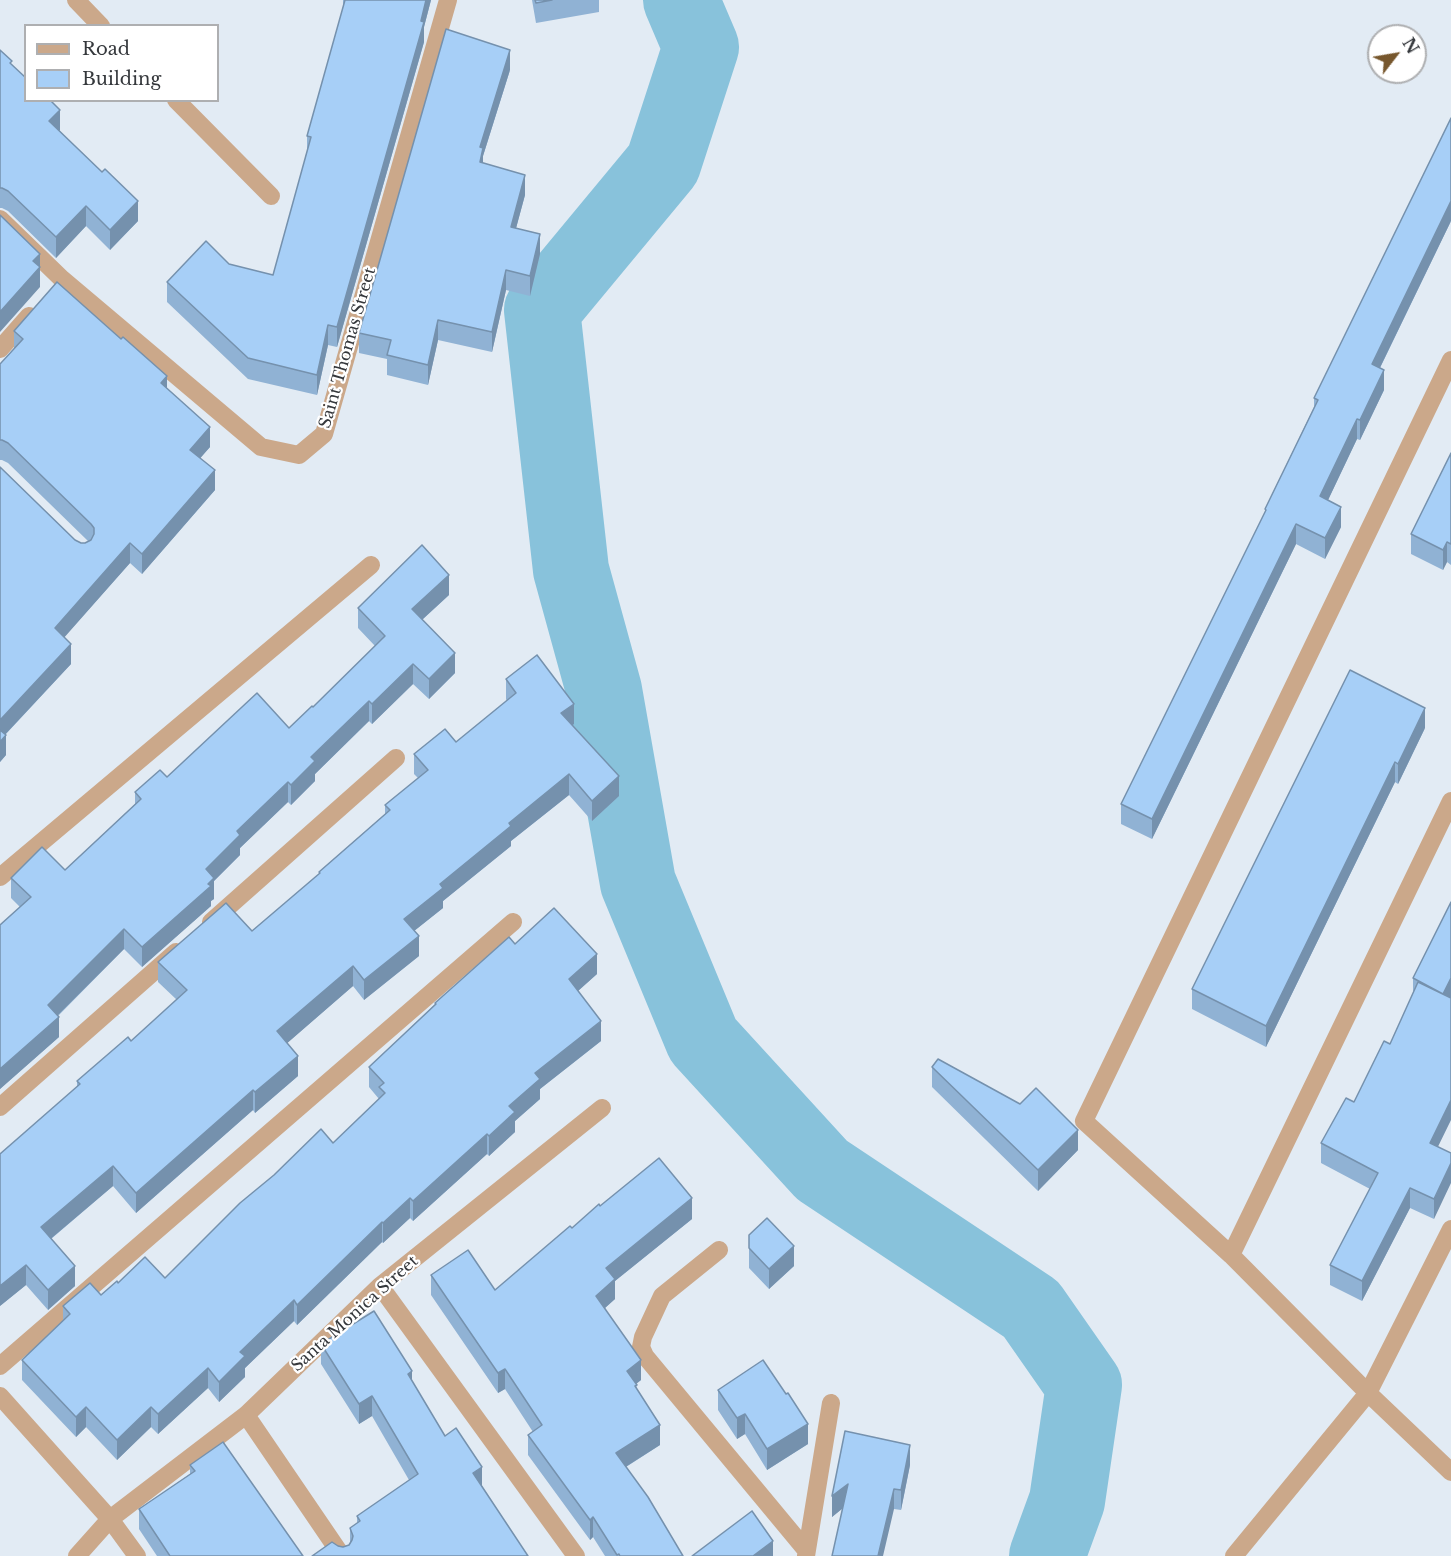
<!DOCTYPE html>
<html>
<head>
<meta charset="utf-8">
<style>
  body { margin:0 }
  #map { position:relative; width:1451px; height:1556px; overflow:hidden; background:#e2ebf4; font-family:"Libre Baskerville",serif }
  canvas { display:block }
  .legend { position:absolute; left:24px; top:24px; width:195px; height:78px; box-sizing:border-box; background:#fff; border:2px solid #aeafb1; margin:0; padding:8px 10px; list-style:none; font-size:18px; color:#35383c }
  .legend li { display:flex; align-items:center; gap:12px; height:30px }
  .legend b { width:30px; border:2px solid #aeafb1 }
  .north { position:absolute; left:1367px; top:24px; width:60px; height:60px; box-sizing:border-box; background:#fff; border:2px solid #aeafb1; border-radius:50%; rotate:59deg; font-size:16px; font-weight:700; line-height:24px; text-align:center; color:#35383c }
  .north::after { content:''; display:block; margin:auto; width:21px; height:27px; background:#77572d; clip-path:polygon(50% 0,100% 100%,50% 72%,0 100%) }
</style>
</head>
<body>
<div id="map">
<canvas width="1451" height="1556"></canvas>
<ul class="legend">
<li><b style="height:8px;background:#cba88a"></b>Road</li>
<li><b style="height:16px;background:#a7cff7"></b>Building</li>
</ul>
<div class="north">N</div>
</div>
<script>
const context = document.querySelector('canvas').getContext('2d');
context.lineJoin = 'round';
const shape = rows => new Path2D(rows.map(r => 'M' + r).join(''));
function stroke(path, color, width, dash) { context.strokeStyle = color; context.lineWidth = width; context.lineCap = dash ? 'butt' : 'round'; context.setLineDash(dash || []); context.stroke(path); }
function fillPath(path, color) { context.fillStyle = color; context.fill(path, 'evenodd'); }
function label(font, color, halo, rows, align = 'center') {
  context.font = font + ' "Libre Baskerville",serif'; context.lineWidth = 4.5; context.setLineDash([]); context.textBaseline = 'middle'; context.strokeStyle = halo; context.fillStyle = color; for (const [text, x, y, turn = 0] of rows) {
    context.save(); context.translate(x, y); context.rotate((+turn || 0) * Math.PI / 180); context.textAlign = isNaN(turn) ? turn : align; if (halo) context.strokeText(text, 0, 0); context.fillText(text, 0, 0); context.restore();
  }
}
stroke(shape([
  [681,0,701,47,663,164,542,310,571,570,604,690,638,883,703,1040,822,1170,1031,1309,1084,1385,1067,1501,1047,1556]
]), '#88c2db', 76);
stroke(shape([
  [76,0,101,26],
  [176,100,271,196],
  [0,219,62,279,261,447,299,455,324,434,448,0],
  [0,349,29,316],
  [1451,360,1084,1121,1231,1255,1368,1393,1451,1472],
  [0,877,371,565],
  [211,922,396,758],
  [0,1107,176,952],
  [719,1250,662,1296,643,1337,641,1347,645,1356,806,1550],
  [1231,1255,1451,801],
  [380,1286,576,1556],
  [0,1366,513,922],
  [0,1396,110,1519,137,1556],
  [246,1415,342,1556],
  [77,1556,110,1519,246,1415,380,1286,602,1108],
  [806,1556,831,1403],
  [1234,1556,1368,1393,1451,1229]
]), '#cba88a', 18);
fillPath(shape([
  [343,0,431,0,424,27,424,42,337,347,328,345,317,395,248,379,167,302,167,282,229,264,273,275,307,152,307,136,343,7],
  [532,0,599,0,599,12,536,23],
  [0,50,60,130,59,130,138,221,110,250,86,226,56,258,8,211,2,208,0,208],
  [510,70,483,156,483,163,525,195,516,228,540,254,530,296,506,290,492,352,438,340,428,385,387,375,387,359,359,353,359,333],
  [1451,221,1380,368,1384,390,1360,440,1357,439,1328,500,1341,527,1325,559,1296,544,1152,839,1121,824,1121,804,1265,513,1265,509,1314,407,1314,398],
  [14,331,167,388,210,447,200,458,215,490,142,574,130,563,64,637,71,664,5,735,6,755,0,762,0,467,75,540,81,543,85,543,88,541,8,463,2,460,0,460,0,364,14,349],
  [1451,453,1451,565,1447,562,1443,570,1411,554,1411,534],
  [449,595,422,620,455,673,429,699,413,684,372,724,369,721,315,774,315,781,291,805,288,802,240,848,240,855,214,881,214,899,211,901,211,906,142,967,124,949,58,1016,59,1037,0,1089,0,925,20,907,11,898,11,878,65,870,135,804,135,792,167,777,289,728,313,707,375,646,358,628,358,608],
  [506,679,574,724,572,725,619,796,592,821,569,795,511,841,511,846,443,901,443,908,414,931,419,956,364,1000,353,986,287,1043,298,1076,255,1113,253,1110,136,1213,113,1186,51,1239,75,1286,48,1310,26,1285,0,1306,77,1087,77,1081,131,1041,177,1000,158,982,158,962,252,931,319,874,319,872,385,814,385,805,418,778,414,774,414,754,456,742,507,701,506,699],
  [1425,728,1398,784,1395,782,1266,1047,1192,1009,1192,989],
  [1451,902,1434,1219,1410,1208,1362,1301,1330,1285,1330,1265,1370,1189,1321,1163,1321,1143,1354,1102,1390,1044,1413,994,1413,978],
  [515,944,597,974,578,991,601,1041,540,1089,540,1099,515,1121,515,1132,489,1156,487,1154,413,1221,410,1218,383,1243,382,1242,297,1325,294,1321,245,1368,245,1377,219,1402,208,1388,158,1434,151,1427,117,1460,86,1427,76,1437,22,1380,22,1360,63,1321,63,1306,101,1295,118,1283,165,1278,333,1143,379,1099,369,1087,369,1067,435,1004,435,1003],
  [932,1067,1020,1104,1078,1150,1038,1191,932,1087],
  [600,1206,692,1219,615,1281,615,1299,605,1308,641,1380,636,1384,637,1389,660,1445,626,1467,683,1556,605,1556,593,1537,590,1540,528,1455,528,1435,533,1432,505,1389,498,1393,431,1295,431,1275,495,1290],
  [749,1235,794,1266,769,1289,749,1268],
  [321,1344,412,1381,445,1436,482,1486,528,1556,312,1556,338,1546,343,1547,349,1545,350,1543,350,1528,357,1524,357,1516,409,1480,372,1416,359,1424,321,1364],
  [718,1390,808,1444,767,1470,745,1434,737,1439,718,1410],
  [190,1465,303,1556,157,1556,139,1529,139,1509,190,1474],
  [910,1465,901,1510,894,1509,843,1508,832,1517,832,1496]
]), '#90b2d4');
fillPath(shape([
  [426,0,431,0,424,27,424,42,337,347,337,327],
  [510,50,510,70,483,156,483,168,480,182,480,147],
  [60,110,60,130,49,141,49,121],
  [525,175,525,195,511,247,511,227],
  [138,201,138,221,110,250,110,230],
  [1451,201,1451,221,1372,384,1372,364],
  [86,206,86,226,56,258,56,237],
  [540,234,540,254,530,296,530,276],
  [40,254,40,287,0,332,0,312,33,261],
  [506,270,506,290,492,352,492,332],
  [438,320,438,340,428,385,428,365],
  [328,325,328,345,317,395,317,375],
  [1384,370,1384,390,1360,440,1360,420],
  [167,376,167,396,161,383],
  [1357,419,1357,439,1320,517,1320,496],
  [210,427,210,447,190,470,190,450],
  [215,470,215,490,142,574,142,554],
  [1341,507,1341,527,1325,559,1325,538],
  [1296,524,1296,544,1152,839,1152,819],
  [1447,542,1447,562,1443,570,1443,550],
  [130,543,130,563,55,648,55,628],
  [449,575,449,595,412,629,412,609],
  [71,644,71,664,0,740,0,720],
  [455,653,455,673,429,699,429,679],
  [413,664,413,684,372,724,372,704],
  [369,701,369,721,315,774,315,781,291,805,291,785,311,757],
  [574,704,574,724,561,733,561,713],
  [1425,708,1425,728,1398,784,1398,764],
  [6,735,6,755,0,762,0,742],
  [1395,762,1395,782,1266,1047,1266,1026],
  [569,774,569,795,511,841,511,846,443,901,443,908,404,939,404,919,440,884,509,823],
  [619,776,619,796,592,821,592,801],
  [288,782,288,802,240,848,240,855,214,881,214,899,211,901,211,906,142,967,142,947,237,831],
  [124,929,124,949,48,1025,48,1005],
  [419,936,419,956,364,1000,364,980],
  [597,954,597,974,569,999,569,979],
  [353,966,353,986,277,1052,277,1031],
  [1451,978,1451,998,1443,1014,1443,994],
  [59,1017,59,1037,0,1089,0,1069],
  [601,1021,601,1041,540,1089,540,1099,515,1121,515,1132,489,1156,489,1136,509,1106,535,1073],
  [298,1056,298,1076,255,1113,255,1092],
  [253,1090,253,1110,136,1213,136,1193],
  [1451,1100,1451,1120,1430,1163,1430,1143],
  [1078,1130,1078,1150,1038,1191,1038,1170],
  [487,1134,487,1154,413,1221,413,1201],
  [1451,1163,1451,1183,1434,1219,1434,1199],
  [113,1166,113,1186,41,1247,41,1227],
  [1410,1188,1410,1208,1362,1301,1362,1281],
  [410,1198,410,1218,383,1243,383,1223],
  [692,1198,692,1219,615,1281,615,1299,596,1316,596,1296,606,1268],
  [382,1222,382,1242,297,1325,297,1305],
  [794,1246,794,1266,769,1289,769,1269],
  [26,1265,26,1285,0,1306,0,1286],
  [75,1266,75,1286,48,1310,48,1290],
  [294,1300,294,1321,245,1368,245,1377,219,1402,219,1382,240,1352],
  [641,1360,641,1380,627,1391,627,1371],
  [208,1368,208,1388,158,1434,158,1414],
  [505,1369,505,1389,498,1393,498,1373],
  [412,1371,412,1391,408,1374],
  [372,1396,372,1416,359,1424,359,1404],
  [86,1407,86,1427,76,1437,76,1417],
  [151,1407,151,1427,117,1460,117,1440],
  [745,1414,745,1434,737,1439,737,1418],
  [808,1424,808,1444,767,1470,767,1449],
  [660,1425,660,1445,616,1473,616,1453],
  [910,1445,910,1465,901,1510,901,1490],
  [482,1467,482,1487,473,1473],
  [848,1484,848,1504,832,1517,832,1496],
  [894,1489,894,1509,883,1556,878,1556],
  [593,1517,593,1537,590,1540,590,1520],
  [773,1541,773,1556,753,1556]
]), '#7591ad');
const building = shape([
  [345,0,426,0,421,21,424,22,337,327,328,325,317,375,248,358,167,282,206,241,229,264,273,275,311,137,307,136,345,0],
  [535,0,552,0,536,3,535,0],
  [446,29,510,50,480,147,483,148,480,162,525,175,511,227,540,234,530,276,506,270,492,332,438,320,428,365,387,355,391,340,359,333,446,29],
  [0,50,12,61,10,63,26,78,26,100,50,100,60,110,49,121,102,172,105,169,138,201,110,230,86,206,56,237,8,191,2,188,0,188,0,50],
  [1451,118,1451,201,1372,364,1384,370,1360,420,1357,419,1320,496,1341,507,1325,538,1296,524,1152,819,1121,804,1266,510,1265,509,1318,400,1314,398,1451,118],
  [0,215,40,254,33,261,40,267,0,312,0,215],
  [57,282,121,339,123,337,167,376,161,383,210,427,190,450,215,470,142,554,130,543,55,628,71,644,0,720,0,467,75,540,81,543,85,543,91,540,94,534,94,528,91,524,8,443,2,440,0,440,0,364,23,339,14,331,57,282],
  [1451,453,1451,544,1447,542,1443,550,1411,534,1451,453],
  [422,545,449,575,412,609,455,653,429,679,413,664,372,704,369,701,311,757,315,761,291,785,288,782,237,831,240,835,206,869,214,878,208,884,211,886,142,947,124,929,48,1005,59,1017,0,1069,0,925,31,897,11,878,42,847,65,870,141,799,135,792,160,770,167,777,257,693,289,728,312,706,313,707,385,636,358,608,422,545],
  [537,655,574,704,561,713,619,776,592,801,569,774,509,823,511,826,440,884,443,888,404,919,419,936,364,980,353,966,277,1031,298,1056,255,1092,253,1090,136,1193,113,1166,41,1227,75,1266,48,1290,26,1265,0,1286,0,1154,80,1084,77,1081,128,1037,131,1041,187,990,158,962,226,903,252,931,320,873,319,872,390,810,385,805,428,770,414,754,445,729,456,742,516,693,506,679,537,655],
  [1350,670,1425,708,1398,764,1395,762,1266,1026,1192,989,1350,670],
  [0,730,6,735,0,742,0,730],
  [1451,902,1451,978,1443,994,1413,978,1451,902],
  [554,908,597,954,569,979,601,1021,535,1073,540,1079,509,1106,515,1112,489,1136,487,1134,413,1201,410,1198,383,1223,382,1222,297,1305,294,1300,240,1352,245,1356,219,1382,208,1368,158,1414,151,1407,117,1440,86,1407,76,1417,22,1360,70,1314,63,1306,90,1283,101,1295,117,1281,118,1283,145,1257,165,1278,240,1203,274,1175,321,1129,333,1143,385,1093,379,1087,384,1083,369,1067,436,1004,435,1003,509,937,515,944,554,908],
  [1418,982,1451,998,1451,1100,1430,1143,1451,1153,1451,1163,1434,1199,1410,1188,1362,1281,1330,1265,1378,1173,1321,1143,1346,1098,1354,1102,1384,1041,1390,1044,1418,982],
  [938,1059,1020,1104,1036,1088,1078,1130,1038,1170,932,1067,938,1059],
  [659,1158,692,1198,606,1268,615,1279,596,1296,641,1360,627,1371,637,1385,635,1386,660,1425,616,1453,648,1497,683,1556,620,1556,619,1554,617,1555,593,1517,590,1520,528,1435,542,1425,505,1369,498,1373,431,1275,468,1250,495,1290,570,1226,572,1228,599,1204,600,1206,659,1158],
  [767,1218,794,1246,769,1269,749,1248,749,1235,767,1218],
  [374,1311,412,1371,408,1374,445,1436,456,1428,482,1467,473,1473,528,1556,312,1556,332,1542,338,1546,343,1547,349,1545,352,1540,353,1536,350,1528,360,1521,357,1516,418,1474,372,1396,359,1404,321,1344,374,1311],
  [763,1360,786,1394,788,1393,808,1424,767,1449,745,1414,737,1418,718,1390,763,1360],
  [845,1431,910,1445,901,1490,894,1489,878,1556,832,1556,848,1484,832,1496,845,1431],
  [223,1442,303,1556,170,1556,139,1509,195,1471,190,1465,223,1442],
  [752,1511,773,1541,753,1556,692,1556,752,1511]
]);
fillPath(building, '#a7cff7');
stroke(building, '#7591ad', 1.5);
label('16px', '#35383c', '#fff', [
  ["Saint Thomas Street",348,348,-74],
  ["Santa Monica Street",355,1314,-42]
]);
</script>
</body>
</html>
